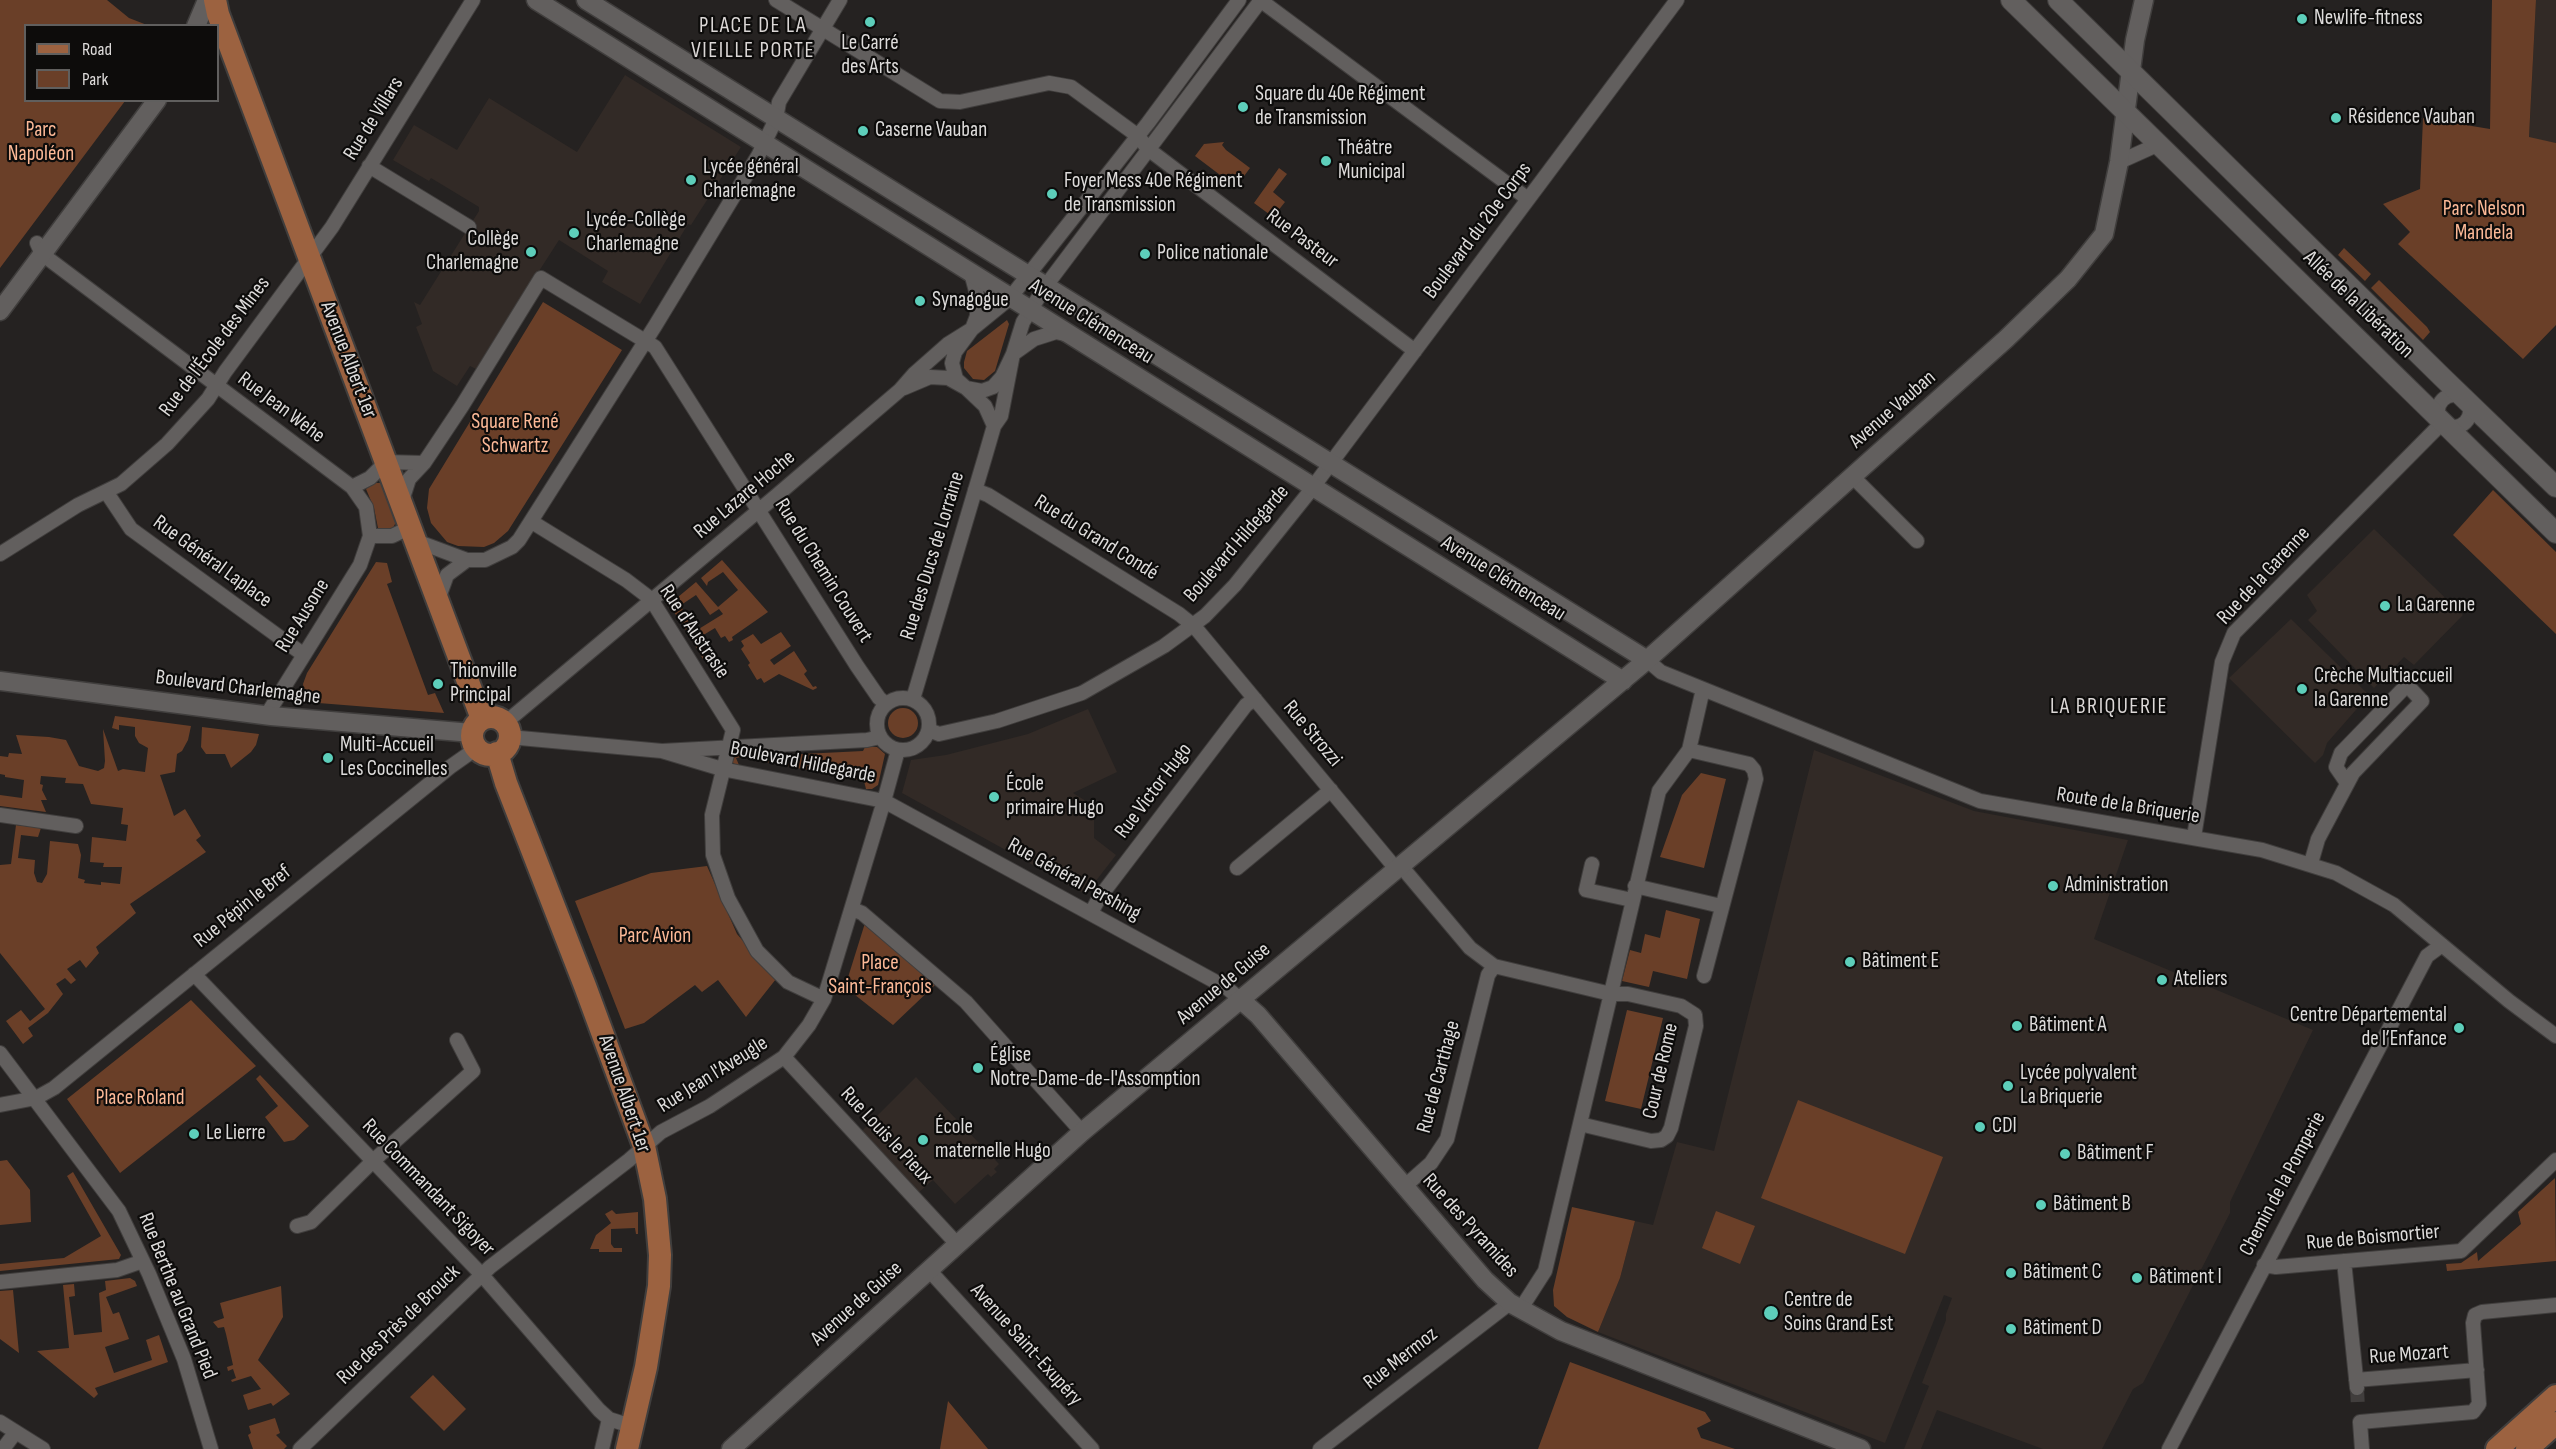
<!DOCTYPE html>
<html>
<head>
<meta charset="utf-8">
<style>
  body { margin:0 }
  #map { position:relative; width:2556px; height:1449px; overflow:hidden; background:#252221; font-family:"Sofia Sans Condensed",sans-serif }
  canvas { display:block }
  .legend { position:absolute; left:24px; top:24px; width:195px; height:78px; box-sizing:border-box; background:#0d0c0b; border:2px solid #605f5e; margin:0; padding:8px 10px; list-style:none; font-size:18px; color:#dddbda }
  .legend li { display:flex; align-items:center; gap:12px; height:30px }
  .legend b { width:30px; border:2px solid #605f5e }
</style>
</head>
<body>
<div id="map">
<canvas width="2556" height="1449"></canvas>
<ul class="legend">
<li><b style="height:8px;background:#9c6240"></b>Road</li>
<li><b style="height:16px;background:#6a3f28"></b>Park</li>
</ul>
</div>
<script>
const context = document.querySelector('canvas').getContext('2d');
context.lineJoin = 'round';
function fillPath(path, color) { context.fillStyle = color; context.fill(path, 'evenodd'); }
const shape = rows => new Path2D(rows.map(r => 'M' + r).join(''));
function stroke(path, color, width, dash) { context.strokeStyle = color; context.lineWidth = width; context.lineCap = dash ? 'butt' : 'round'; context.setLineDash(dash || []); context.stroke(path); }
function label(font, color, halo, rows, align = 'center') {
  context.font = font + ' "Sofia Sans Condensed",sans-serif'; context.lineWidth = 4.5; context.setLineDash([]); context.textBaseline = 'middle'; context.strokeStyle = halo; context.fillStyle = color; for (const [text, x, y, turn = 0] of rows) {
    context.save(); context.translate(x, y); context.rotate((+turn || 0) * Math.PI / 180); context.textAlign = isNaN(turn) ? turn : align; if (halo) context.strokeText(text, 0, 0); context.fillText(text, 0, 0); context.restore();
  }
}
fillPath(shape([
  [2536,0,2556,0,2556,143,2529,138],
  [625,75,741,147,691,225,688,224,640,304,602,282,608,271,559,240,476,369,470,366,457,386,433,371,416,327,422,324,414,302,420,305,479,211,479,207,431,178,429,181,393,160,414,125,457,150,489,98,577,152],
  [2374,529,2463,615,2414,665,2404,657,2374,688,2308,620,2317,611,2307,595],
  [2291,619,2369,695,2327,743,2323,755,2315,763,2229,678],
  [1088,709,1117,772,1073,793,1086,801,1091,808,1094,818,1094,838,1116,855,1088,891,1082,892,902,793,911,760,946,755,1028,734],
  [1814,750,1974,811,2128,840,2094,939,2313,1030,2230,1202,2230,1213,2143,1383,2133,1389,2102,1449,2043,1449,1937,1410,1921,1449,1904,1449,1929,1386,1922,1383,1946,1320,1946,1314,1952,1298,1944,1295,1885,1443,1598,1332,1620,1278,1635,1221,1653,1225,1677,1142,1714,1151],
  [916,1077,999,1164,994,1169,997,1172,991,1177,988,1174,955,1204,933,1180,918,1193,862,1131]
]), '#322a26');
fillPath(shape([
  [0,0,107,0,129,18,147,25,26,26,26,100,125,101,0,268],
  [2492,0,2536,0,2529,137,2556,143,2556,325,2523,359,2398,244,2410,232,2383,204,2420,189,2423,118,2490,129],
  [1224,142,1222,145,1226,150,1250,168,1236,187,1195,156,1204,144],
  [1279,168,1287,174,1273,192,1285,202,1273,217,1254,203],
  [2344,248,2371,274,2365,281,2338,255],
  [2379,280,2427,327,2430,332,2423,340,2371,288],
  [543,302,622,350,508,531,494,543,484,547,458,546,447,542,431,523,427,508,429,489],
  [1007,320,1009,324,995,371,984,380,973,379,964,368,964,362,967,351],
  [374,483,382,483,397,520,393,528,382,530,378,528,374,508,366,489],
  [2493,490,2556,552,2556,634,2453,535],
  [722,560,768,612,732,637,733,640,729,642,725,636,721,638,715,628,700,637,709,654,703,659,689,635,723,614,719,609,710,615,696,595,681,605,684,614,693,623,686,630,672,609,672,602,696,582,718,607,738,590,723,572,708,582,707,586,701,578],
  [376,562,387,563,392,582,387,584,428,695,435,693,444,713,306,702,303,684,307,673],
  [781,632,791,646,770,660,774,665,794,651,807,671,804,674,813,687,816,686,817,688,813,690,779,674,764,683,761,678,757,680,748,665,750,663,741,649,744,646,741,641,753,634,761,644],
  '888 723a15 15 0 1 1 30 0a15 15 0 1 1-30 0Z',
  [115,716,191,726,188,740,182,751,177,754,175,772,160,775,174,816,185,809,201,836,196,840,206,852,130,904,136,913,96,947,99,953,86,968,80,960,67,969,76,980,71,984,65,978,56,984,63,994,48,1013,28,1028,33,1036,23,1044,6,1021,21,1010,30,1021,45,1009,0,953,0,865,11,864,16,825,41,828,38,837,21,835,18,858,35,860,34,873,37,882,42,883,47,874,50,841,78,844,81,855,78,878,85,880,84,883,101,885,101,882,120,884,122,867,103,867,104,863,90,862,92,837,126,841,128,825,121,824,123,808,91,804,83,784,65,783,66,778,41,776,40,784,43,785,42,790,47,800,41,800,46,812,0,806,0,795,22,798,24,780,5,777,5,775,0,774,0,756,8,757,9,753,22,754,16,735,49,737,66,740,79,766,98,771,104,768,105,761,103,729,118,771,123,769,145,772,148,748,139,743,135,736,135,727,119,725,119,730,112,728],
  [202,727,259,734,256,745,251,752,231,768,225,754,206,754,201,747],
  [865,747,877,747,885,754,878,785,872,789,866,789,864,781,741,757,736,758,739,765,736,765,732,762,731,757,737,753,741,753,742,757,863,751],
  [1701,773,1726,779,1704,868,1660,857,1682,795],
  [707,866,737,934,776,979,746,1017,718,980,702,992,695,985,644,1023,625,1029,575,901,651,873],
  [1666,910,1700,919,1687,979,1653,971,1649,987,1622,981,1630,950,1641,953,1645,934,1660,938],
  [865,923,935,985,893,1025,845,987],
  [191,1000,256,1066,120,1173,67,1099],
  [1627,1010,1663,1018,1641,1109,1605,1101],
  [260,1075,309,1126,294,1140,284,1142,265,1117,278,1106,256,1079],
  [1798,1100,1943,1157,1905,1254,1761,1198],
  [7,1160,30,1190,31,1222,0,1225,0,1161],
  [73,1172,121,1255,119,1259,0,1271,0,1264,64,1258,101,1236,67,1176],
  [2555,1178,2556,1261,2447,1271,2446,1264,2461,1263,2477,1252,2478,1261,2521,1224,2518,1212],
  [1572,1207,1635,1221,1620,1278,1598,1332,1567,1317,1554,1306,1553,1290],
  [612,1210,616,1214,638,1212,638,1234,636,1234,635,1228,611,1229,611,1244,614,1248,622,1248,622,1252,599,1252,599,1249,590,1249,596,1235,611,1223,605,1214],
  [1716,1211,1755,1226,1740,1264,1702,1248],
  [130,1278,135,1281,137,1286,106,1297,113,1314,119,1312,129,1339,105,1347,114,1373,152,1360,146,1340,159,1335,168,1362,95,1388,98,1394,94,1398,37,1351,69,1348,63,1285,74,1284,75,1296,69,1297,74,1335,102,1332,99,1293,106,1290,105,1281],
  [281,1286,283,1317,258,1360,290,1394,273,1406,271,1403,248,1410,243,1395,261,1389,251,1376,232,1382,231,1380,236,1378,233,1369,228,1371,227,1367,233,1365,226,1334,224,1327,218,1328,213,1322,224,1318,220,1303],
  [13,1290,19,1353,0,1339,0,1291],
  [1570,1362,1705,1412,1711,1421,1697,1428,1701,1438,1735,1449,1538,1449],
  [433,1375,466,1409,444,1431,410,1397],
  [948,1401,988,1449,940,1449],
  [275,1418,280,1433,276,1435,287,1446,284,1449,253,1449,248,1435,251,1433,249,1426]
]), '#6a3f28');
stroke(shape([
  [2357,1388,2358,1408]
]), '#413e3d', 14, [14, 7]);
const minor = shape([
  [776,0,940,101,960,102,1049,83,1071,87,1138,136,1148,149,1415,351],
  [1260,0,1528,199],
  [2119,162,2159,144],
  [369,166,469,227],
  [37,243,42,254,352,487,366,507,370,536,360,565,266,716],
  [971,273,977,295,977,316,972,329,955,352,952,363,956,379,966,388,982,391,993,387,1002,377,1013,354,1034,339,1056,332,1069,335],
  [904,388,930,377,948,378,966,388,985,406,994,426],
  '2438 411a16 16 0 1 1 32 0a16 16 0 1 1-32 0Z',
  [1852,476,1917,541],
  [352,487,370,478,386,462,424,463],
  [975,490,988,495,1179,614,1194,626,1397,870],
  [107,493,131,529,304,655],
  [402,501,409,479,424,463,462,406,541,278,655,347,857,666,879,698,886,704],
  [532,522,626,580,651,599,733,730,712,815,713,855,728,898,757,951,788,982,824,999],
  [370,536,392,536,411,527],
  [416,541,467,560,485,560,512,547,519,540,655,326,758,156,776,119,779,102,840,0],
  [0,554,78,505,121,484,167,444,208,399,225,372,332,227,473,0],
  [438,600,447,575,467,560],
  [1647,660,1661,672,1980,801,2262,850,2336,873,2394,905,2509,1001,2556,1036],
  '877 724a26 26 0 1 1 52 0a26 26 0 1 1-52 0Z',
  [913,699,985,457,994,426,1001,416,1013,354,1023,322,1045,287,1261,0],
  [505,723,776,496,900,390,914,374,948,344,972,329,1010,298,1148,123,1239,0],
  [929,730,939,734,997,721,1082,693,1164,646,1205,616,1235,585,1307,495,1677,0],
  [509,737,662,751,867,740,880,737],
  [1689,750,1749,764,1754,770,1756,779,1704,976],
  [662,751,722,769,884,801,1227,988,1241,1000],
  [0,815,76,826],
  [2194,837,2222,662,2234,633,2443,422],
  [2311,863,2318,839,2353,773,2422,701,2407,685,2341,753,2336,767,2347,783],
  [1592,864,1586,890,1632,900],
  [1401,866,1470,948,1494,966,1611,994,1628,994,1681,1006,1695,1015,1696,1026,1671,1128,1667,1136,1661,1140,1651,1141,1580,1124],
  [1237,868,1331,790],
  [1635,886,1721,906],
  [852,909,862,913,966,1002,1082,1132],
  [1091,913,1099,898,1246,705,1255,699],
  [194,974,482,1275,599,1410,609,1419,631,1426],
  [0,1053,119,1211,149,1274,184,1359,211,1449],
  [784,1057,957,1244],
  [0,1105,36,1098,54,1088,450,767,477,748],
  [1405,1186,1431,1163,1447,1139,1488,975,1494,966],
  [297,1226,311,1222,373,1161,473,1071,457,1040],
  [2344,1261,2357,1388],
  [2264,1265,2276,1267,2461,1251,2556,1160],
  [929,1270,1092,1449],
  [0,1282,117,1270,143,1261],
  [1520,1310,1545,1271,1659,791,1689,750,1703,689],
  [2356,1380,2477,1370],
  [0,1422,43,1449],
  [3,1449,15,1433],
  [300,1449,490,1267,629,1160,661,1132,710,1106,784,1057,809,1025,824,999,884,801,898,750],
  [602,1449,609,1419],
  [1320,1449,1510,1303],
  [2169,1449,2427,956,2442,945],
  [2362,1449,2360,1422,2473,1412,2479,1404,2473,1323,2475,1315,2482,1312,2556,1305]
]);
const tertiary = shape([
  [536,0,1623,681],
  [586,0,1647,660],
  [196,26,207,0],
  [0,311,157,100],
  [0,681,271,716,472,733],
  [1241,1000,1258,1015,1485,1280,1510,1303,1561,1331,1861,1449],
  [731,1449,1082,1132,1647,660,2006,339,2068,279,2104,234,2119,162,2135,40,2144,0]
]);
const secondary = shape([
  [2011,0,2556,533],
  [2058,0,2442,377,2556,487]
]);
const primary = shape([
  [215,0,218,14,482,719],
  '472 736a19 19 0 1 1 38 0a19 19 0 1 1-38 0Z',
  [497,753,506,783,585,986,644,1146,655,1199,660,1255,659,1286,646,1367,627,1449],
  [2497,1449,2556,1396],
  [2527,1449,2556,1423]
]);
stroke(minor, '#403e3d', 16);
stroke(tertiary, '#403e3d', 21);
stroke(secondary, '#403e3d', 22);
stroke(primary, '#403e3d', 26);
stroke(minor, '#625f5e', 14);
stroke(tertiary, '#625f5e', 18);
stroke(secondary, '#625f5e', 20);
stroke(primary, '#9c6240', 22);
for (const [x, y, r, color] of [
  [2302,19,6,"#5dceba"],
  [870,22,6,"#5dceba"],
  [1243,107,6,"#5dceba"],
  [2336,118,6,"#5dceba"],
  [863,131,6,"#5dceba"],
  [1326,161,6,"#5dceba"],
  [691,180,6,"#5dceba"],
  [1052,194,6,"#5dceba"],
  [574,233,6,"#5dceba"],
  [531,252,6,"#5dceba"],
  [1145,254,6,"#5dceba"],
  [920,301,6,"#5dceba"],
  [2385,606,6,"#5dceba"],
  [438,684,6,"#5dceba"],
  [2302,689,6,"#5dceba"],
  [328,758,6,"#5dceba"],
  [994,797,6,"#5dceba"],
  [2053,886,6,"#5dceba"],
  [1850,962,6,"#5dceba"],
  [2162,980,6,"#5dceba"],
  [2017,1026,6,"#5dceba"],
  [2459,1028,6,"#5dceba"],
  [978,1068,6,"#5dceba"],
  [2008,1086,6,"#5dceba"],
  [1980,1127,6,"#5dceba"],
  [194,1134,6,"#5dceba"],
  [923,1140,6,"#5dceba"],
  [2065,1154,6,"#5dceba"],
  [2041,1205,6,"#5dceba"],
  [2011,1273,6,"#5dceba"],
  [2137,1278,6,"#5dceba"],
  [1771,1313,8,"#5dceba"],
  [2011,1329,6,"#5dceba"]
]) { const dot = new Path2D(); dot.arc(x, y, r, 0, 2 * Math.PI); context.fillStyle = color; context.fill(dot); stroke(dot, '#0d0c0b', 2); }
label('21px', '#dddbda', '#0d0c0b', [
  ["Newlife-fitness",2314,19],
  ["Le Carré",870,44,"center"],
  ["des Arts",870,68,"center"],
  ["Square du 40e Régiment",1255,95],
  ["de Transmission",1255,119],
  ["Résidence Vauban",2348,118],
  ["Caserne Vauban",875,131],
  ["Théâtre",1338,149],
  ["Municipal",1338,173],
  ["Lycée général",703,168],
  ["Charlemagne",703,192],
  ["Foyer Mess 40e Régiment",1064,182],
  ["de Transmission",1064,206],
  ["Lycée-Collège",586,221],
  ["Charlemagne",586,245],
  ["Collège",519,240,"right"],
  ["Charlemagne",519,264,"right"],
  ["Police nationale",1157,254],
  ["Synagogue",932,301],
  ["La Garenne",2397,606],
  ["Thionville",450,672],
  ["Principal",450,696],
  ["Crèche Multiaccueil",2314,677],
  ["la Garenne",2314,701],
  ["Multi-Accueil",340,746],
  ["Les Coccinelles",340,770],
  ["École",1006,785],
  ["primaire Hugo",1006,809],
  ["Administration",2065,886],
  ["Bâtiment E",1862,962],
  ["Ateliers",2174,980],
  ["Centre Départemental",2447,1016,"right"],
  ["de l’Enfance",2447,1040,"right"],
  ["Bâtiment A",2029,1026],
  ["Église",990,1056],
  ["Notre-Dame-de-l'Assomption",990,1080],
  ["Lycée polyvalent",2020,1074],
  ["La Briquerie",2020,1098],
  ["CDI",1992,1127],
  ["École",935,1128],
  ["maternelle Hugo",935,1152],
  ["Le Lierre",206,1134],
  ["Bâtiment F",2077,1154],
  ["Bâtiment B",2053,1205],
  ["Bâtiment C",2023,1273],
  ["Bâtiment I",2149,1278],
  ["Centre de",1784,1301],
  ["Soins Grand Est",1784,1325],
  ["Bâtiment D",2023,1329]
], 'left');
label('21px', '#dddbda', '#0d0c0b', [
  ["Rue de Villars",374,119,-58],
  ["Boulevard du 20e Corps",1478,231,-53],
  ["Rue Pasteur",1302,239,37],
  ["Allée de la Libération",2358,305,44],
  ["Avenue Clémenceau",1091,322,32],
  ["Rue de l'École des Mines",215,347,-53],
  ["Avenue Albert 1er",348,360,69],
  ["Rue Jean Wehe",281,408,37],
  ["Avenue Vauban",1893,410,-41],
  ["Rue Lazare Hoche",745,495,-40],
  ["Rue du Grand Condé",1096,538,32],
  ["Boulevard Hildegarde",1237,544,-49],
  ["Rue des Ducs de Lorraine",933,556,-73],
  ["Rue Général Laplace",212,562,36],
  ["Rue du Chemin Couvert",823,571,58],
  ["Rue de la Garenne",2264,576,-47],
  ["Avenue Clémenceau",1503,579,32],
  ["Rue Ausone",303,616,-58],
  ["Rue d'Austrasie",694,632,56],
  ["Boulevard Charlemagne",238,688,7],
  ["Rue Strozzi",1312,734,50],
  ["Boulevard Hildegarde",803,763,11],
  ["Rue Victor Hugo",1154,791,-53],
  ["Route de la Briquerie",2128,806,9],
  ["Rue Général Pershing",1074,880,29],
  ["Rue Pépin le Bref",243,907,-39],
  ["Avenue de Guise",1224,984,-40],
  ["Cour de Rome",1661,1071,-77],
  ["Rue Jean l'Aveugle",713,1075,-32],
  ["Rue de Carthage",1439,1077,-75],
  ["Avenue Albert 1er",624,1094,71],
  ["Rue Louis le Pieux",886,1136,47],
  ["Chemin de la Pomperie",2283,1184,-62],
  ["Rue Commandant Sigoyer",428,1188,46],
  ["Rue des Pyramides",1470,1226,48],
  ["Rue de Boismortier",2373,1238,-5],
  ["Rue Berthe au Grand Pied",177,1296,68],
  ["Avenue de Guise",857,1304,-42],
  ["Rue des Près de Brouck",399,1325,-44],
  ["Avenue Saint-Exupéry",1026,1345,48],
  ["Rue Mozart",2409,1355,-4],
  ["Rue Mermoz",1401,1359,-38]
]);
label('21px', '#fcb997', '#0d0c0b', [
  ["Parc",41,131],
  ["Napoléon",41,155],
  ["Parc Nelson",2484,210],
  ["Mandela",2484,234],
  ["Square René",515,423],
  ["Schwartz",515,447],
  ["Parc Avion",655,937],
  ["Place",880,964],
  ["Saint-François",880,988],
  ["Place Roland",140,1099]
]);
context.letterSpacing = '1.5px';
label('22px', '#dbd7d6', '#0d0c0b', [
  ["PLACE DE LA",753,26],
  ["VIEILLE PORTE",753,51],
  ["LA BRIQUERIE",2109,707]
]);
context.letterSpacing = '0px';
</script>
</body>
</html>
